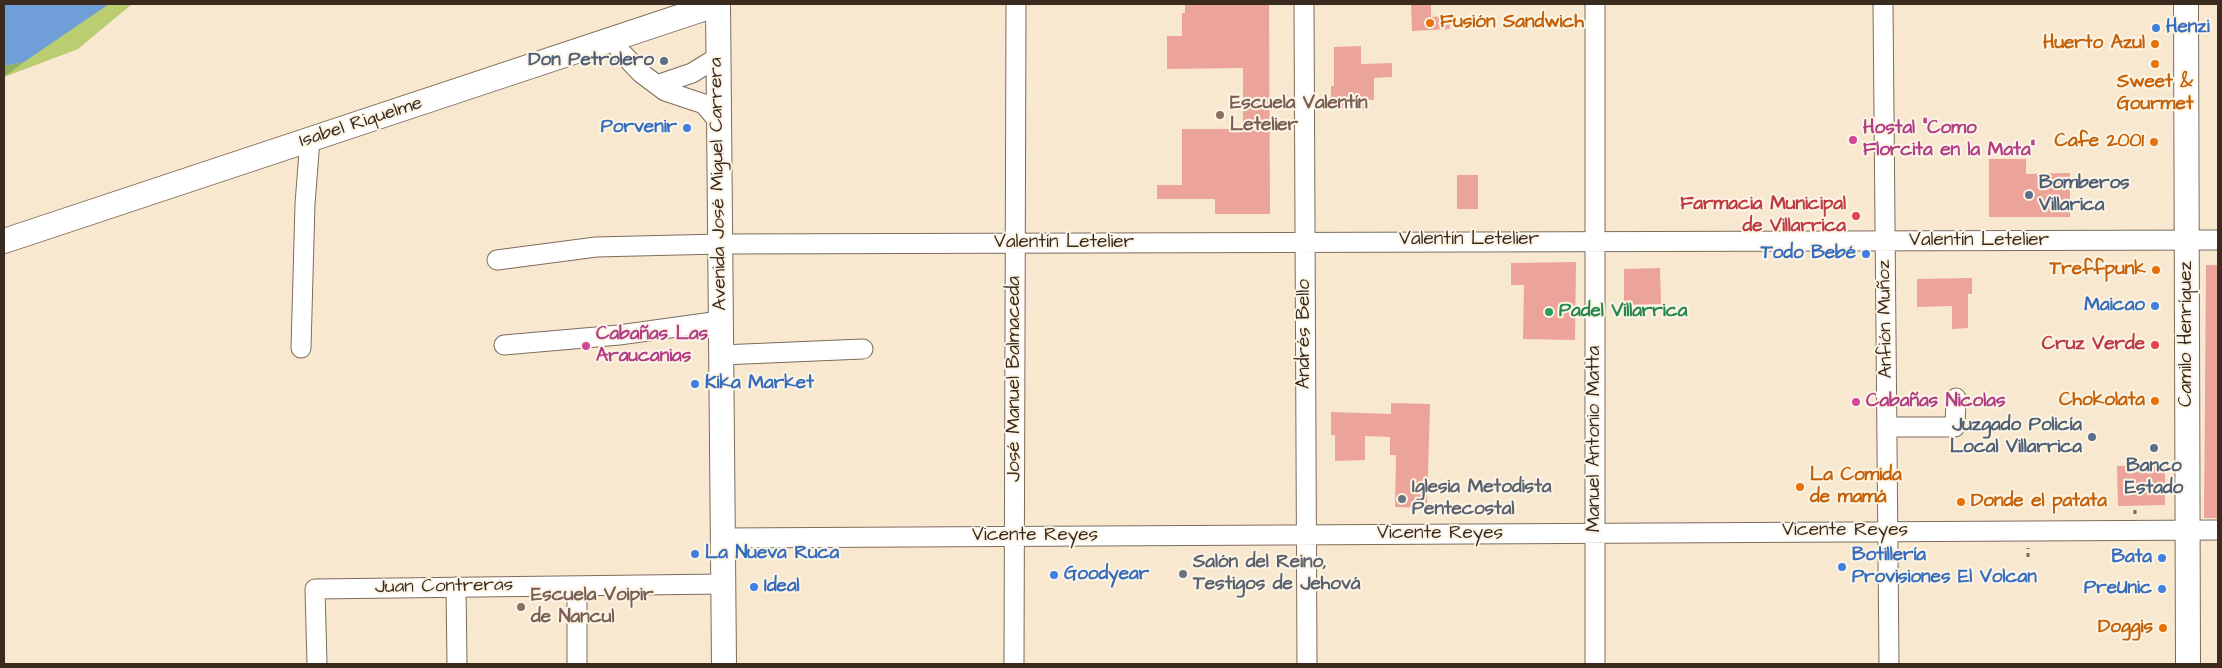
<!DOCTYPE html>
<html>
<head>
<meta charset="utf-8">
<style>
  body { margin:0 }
  #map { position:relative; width:2222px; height:668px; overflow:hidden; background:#f8e8d0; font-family:"Architects Daughter",sans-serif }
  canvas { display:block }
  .frame { position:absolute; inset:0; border:5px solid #3b2a1e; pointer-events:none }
</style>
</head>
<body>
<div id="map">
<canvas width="2222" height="668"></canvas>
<div class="frame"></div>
</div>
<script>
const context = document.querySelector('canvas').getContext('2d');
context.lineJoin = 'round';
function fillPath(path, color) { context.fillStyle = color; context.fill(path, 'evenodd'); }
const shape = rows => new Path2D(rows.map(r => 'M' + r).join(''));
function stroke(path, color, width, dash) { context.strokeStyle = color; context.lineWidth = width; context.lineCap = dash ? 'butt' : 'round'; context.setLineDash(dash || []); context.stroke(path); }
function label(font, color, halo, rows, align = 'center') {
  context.font = font + ' "Architects Daughter",sans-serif'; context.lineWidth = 4; context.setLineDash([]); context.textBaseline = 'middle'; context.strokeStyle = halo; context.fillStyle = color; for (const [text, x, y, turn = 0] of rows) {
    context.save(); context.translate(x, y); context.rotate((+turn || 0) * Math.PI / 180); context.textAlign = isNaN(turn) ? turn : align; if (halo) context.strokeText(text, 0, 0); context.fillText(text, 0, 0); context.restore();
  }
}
fillPath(shape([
  [4,4,132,4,78,49,4,77]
]), '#bace71');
fillPath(shape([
  [24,62,4,77,4,66]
]), '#93b163');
fillPath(shape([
  [4,4,109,4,24,62,4,66]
]), '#709ed9');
fillPath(shape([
  [1185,4,1269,4,1270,214,1215,214,1215,199,1157,199,1157,185,1182,185,1182,129,1243,129,1243,68,1167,69,1167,36,1182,36,1182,13,1185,13],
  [1411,4,1431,4,1431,17,1449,16,1450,29,1412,31],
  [1361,46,1361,64,1392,63,1392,77,1374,78,1374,100,1367,100,1367,109,1331,108,1331,86,1334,86,1334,47],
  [1989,159,2026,159,2026,174,2070,173,2070,217,1989,217],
  [1457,175,1478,175,1478,209,1457,209],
  [1576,262,1575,340,1523,339,1524,285,1511,285,1511,263],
  [2206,265,2218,265,2218,518,2204,518],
  [1660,268,1661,304,1624,305,1624,269],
  [1972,278,1972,294,1968,294,1968,328,1952,329,1952,306,1917,307,1917,279],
  [1391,403,1430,404,1427,508,1395,507,1396,455,1390,455,1390,437,1365,436,1365,460,1335,461,1335,435,1331,435,1331,412,1391,414],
  [2165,465,2165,505,2118,506,2117,466]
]), '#eca399');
const minor = shape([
  [1304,4,1307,664],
  [1595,4,1595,664],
  [1883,4,1889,664],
  [615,38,620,51,641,73,665,91,704,104,719,122],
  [657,85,692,73,718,57],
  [497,260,596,247,720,244,2218,240],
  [504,345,619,335,720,321],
  [301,348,305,204,310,139],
  [721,355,863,349],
  [1887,427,1955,427,1956,398],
  [723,538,2218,530],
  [577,586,577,664],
  [456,587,457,664],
  [317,664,315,589,723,584],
  [1014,664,1016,4]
]);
const major = shape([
  [718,4,724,664],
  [2186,4,2188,664],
  [4,241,718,4]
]);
stroke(minor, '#7d6c5c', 21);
stroke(major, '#7d6c5c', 26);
stroke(shape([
  [2135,514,2135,506],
  [2028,557,2028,548]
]), '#7d6c5c', 3, [4, 4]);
stroke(minor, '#fff', 19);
stroke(major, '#fff', 24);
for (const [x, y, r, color] of [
  [1430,23,5,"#e8710a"],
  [2156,28,5,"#3f7fe0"],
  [2155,44,5,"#e8710a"],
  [664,61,5,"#5c6f8a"],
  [2155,64,5,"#e8710a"],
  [1220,115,5,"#8d6e63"],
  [687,128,5,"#3f7fe0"],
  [1853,140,5,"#d1479c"],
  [2154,142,5,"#e8710a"],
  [2029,195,5,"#5c6f8a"],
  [1856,216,5,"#e0444e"],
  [1866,254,5,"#3f7fe0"],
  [2156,270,5,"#e8710a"],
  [2155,306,5,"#3f7fe0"],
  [1549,312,5,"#2e9e5b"],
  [2155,345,5,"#e0444e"],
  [586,346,5,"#d1479c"],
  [695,384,5,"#3f7fe0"],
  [2155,401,5,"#e8710a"],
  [1856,402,5,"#d1479c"],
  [2092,437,5,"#5c6f8a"],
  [2154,448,5,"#5c6f8a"],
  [1800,487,5,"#e8710a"],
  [1402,499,5,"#6b7280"],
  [1961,502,5,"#e8710a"],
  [695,554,5,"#3f7fe0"],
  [2162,558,5,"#3f7fe0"],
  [1842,567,5,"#3f7fe0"],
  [1183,574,5,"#6b7280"],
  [1054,575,5,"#3f7fe0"],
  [754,587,5,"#3f7fe0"],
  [2162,589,5,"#3f7fe0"],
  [521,607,5,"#8d6e63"],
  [2163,628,5,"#e8710a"]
]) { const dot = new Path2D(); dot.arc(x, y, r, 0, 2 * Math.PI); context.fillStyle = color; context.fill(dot); stroke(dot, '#fcf5e5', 2); }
label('bold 19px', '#c56008', '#fcf5e5', [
  ["Fusión Sandwich",1440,23,"left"],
  ["Huerto Azul",2145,44],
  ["Sweet &",2155,83,"center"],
  ["Gourmet",2155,105,"center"],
  ["Cafe 2001",2144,142],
  ["Treffpunk",2146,270],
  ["Chokolata",2145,401],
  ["La Comida",1810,476,"left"],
  ["de mamá",1810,498,"left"],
  ["Donde el patata",1971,502,"left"],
  ["Doggis",2153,628]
], 'right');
label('bold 19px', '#366cbe', '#fcf5e5', [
  ["Henzi",2166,28],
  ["Porvenir",677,128,"right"],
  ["Todo Bebé",1856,254,"right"],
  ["Maicao",2145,306,"right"],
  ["Kika Market",705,384],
  ["La Nueva Ruca",705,554],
  ["Botillería",1852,556],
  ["Provisiones El Volcan",1852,578],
  ["Bata",2152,558,"right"],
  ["Goodyear",1064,575],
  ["Ideal",764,587],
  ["PreUnic",2152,589,"right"]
], 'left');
label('bold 19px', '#4e5e75', '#fcf5e5', [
  ["Don Petrolero",654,61],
  ["Bomberos",2039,184,"left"],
  ["Villarica",2039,206,"left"],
  ["Juzgado Policía",2082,426],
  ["Local Villarrica",2082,448],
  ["Banco",2154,467,"center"],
  ["Estado",2154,489,"center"]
], 'right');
label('bold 19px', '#785e54', '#fcf5e5', [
  ["Escuela Valentín",1230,104],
  ["Letelier",1230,126],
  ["Escuela Voipir",531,596],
  ["de Nancul",531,618]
], 'left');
label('19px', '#3b2a1e', '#fcf5e5', [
  ["Isabel Riquelme",361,123,-18],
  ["Avenida José Miguel Carrera",719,184,-91],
  ["Valentín Letelier",1469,240],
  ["Valentín Letelier",1979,241],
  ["Valentín Letelier",1064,243],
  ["Anfión Muñoz",1886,319,-91],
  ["Andrés Bello",1305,334,-90],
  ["Camilo Henríquez",2187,334,-90],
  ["José Manuel Balmaceda",1015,379,-90],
  ["Manuel Antonio Matta",1595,439,-90],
  ["Vicente Reyes",1845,531],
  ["Vicente Reyes",1440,534],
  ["Vicente Reyes",1035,536],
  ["Juan Contreras",444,587,-1]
]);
label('bold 19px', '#b23c85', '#fcf5e5', [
  ["Hostal \"Como",1863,129],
  ["Florcita en la Mata\"",1863,151],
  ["Cabañas Las",596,335],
  ["Araucanias",596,357],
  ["Cabañas Nicolas",1866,402]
], 'left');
label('bold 19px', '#be3a42', '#fcf5e5', [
  ["Farmacia Municipal",1846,205],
  ["de Villarrica",1846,227],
  ["Cruz Verde",2145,345]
], 'right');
label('bold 19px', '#27864d', '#fcf5e5', [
  ["Padel Villarrica",1559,312]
], 'left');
label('bold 19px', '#5b616d', '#fcf5e5', [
  ["Iglesia Metodista",1412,488],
  ["Pentecostal",1412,510],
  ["Salón del Reino,",1193,563],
  ["Testigos de Jehová",1193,585]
], 'left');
</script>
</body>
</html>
